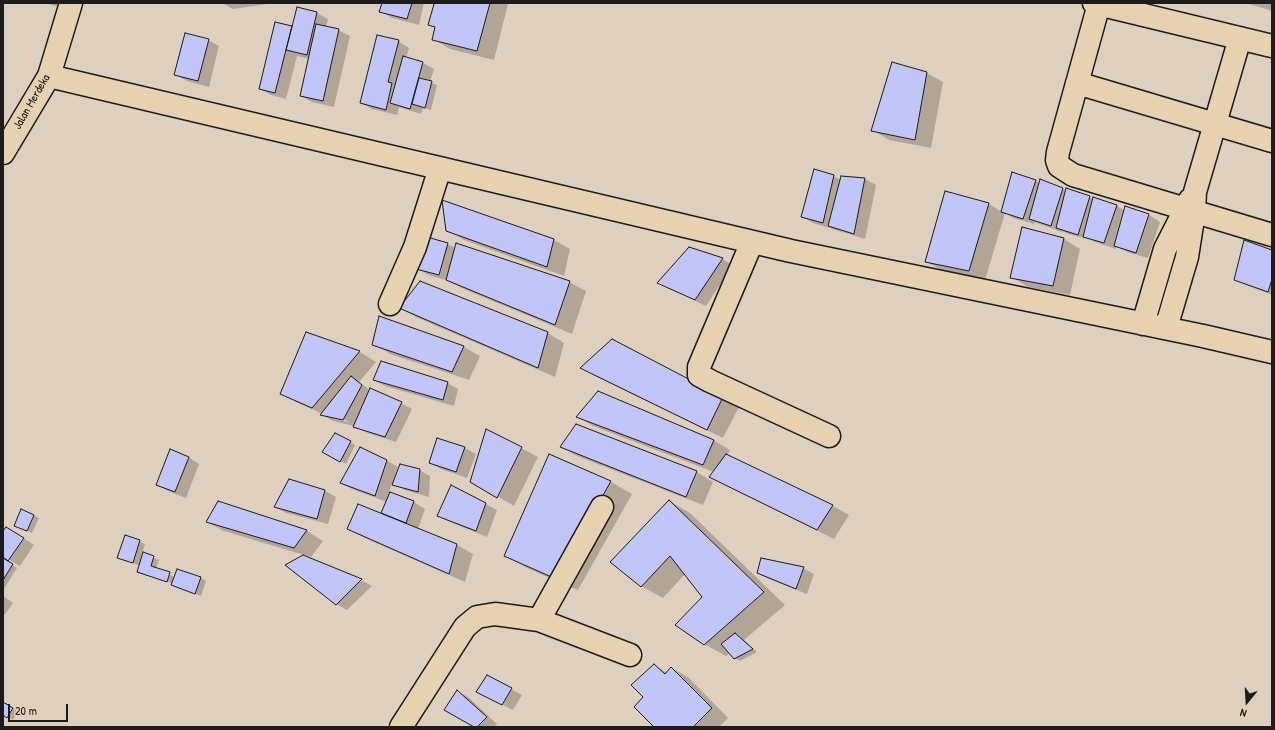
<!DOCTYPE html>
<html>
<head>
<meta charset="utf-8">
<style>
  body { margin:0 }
  #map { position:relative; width:1275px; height:730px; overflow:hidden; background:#dfcfbe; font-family:"Patrick Hand",sans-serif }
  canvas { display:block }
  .frame { position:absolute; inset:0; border:4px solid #1c1c1c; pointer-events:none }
  .north { position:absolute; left:1227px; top:682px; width:40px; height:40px; -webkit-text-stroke:3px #e6d2b0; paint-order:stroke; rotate:198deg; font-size:11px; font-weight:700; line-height:16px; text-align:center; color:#1c1c1c }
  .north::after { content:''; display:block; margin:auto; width:14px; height:18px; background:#1c1c1c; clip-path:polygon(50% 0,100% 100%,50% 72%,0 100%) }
  .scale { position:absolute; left:8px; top:704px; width:60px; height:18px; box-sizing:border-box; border:2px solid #1c1c1c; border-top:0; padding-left:5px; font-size:12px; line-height:14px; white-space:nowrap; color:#1c1c1c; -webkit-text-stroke:3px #e6d2b0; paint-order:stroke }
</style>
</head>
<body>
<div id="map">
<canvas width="1275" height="730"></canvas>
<div class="frame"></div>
<div class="north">N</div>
<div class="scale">20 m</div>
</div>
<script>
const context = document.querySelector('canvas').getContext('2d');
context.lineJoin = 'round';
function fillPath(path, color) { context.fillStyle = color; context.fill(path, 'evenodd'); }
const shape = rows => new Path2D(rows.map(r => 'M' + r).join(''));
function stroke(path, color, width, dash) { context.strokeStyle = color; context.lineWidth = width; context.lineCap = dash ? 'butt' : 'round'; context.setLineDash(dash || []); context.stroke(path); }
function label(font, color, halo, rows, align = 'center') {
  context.font = font + ' "Patrick Hand",sans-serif'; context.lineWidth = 3.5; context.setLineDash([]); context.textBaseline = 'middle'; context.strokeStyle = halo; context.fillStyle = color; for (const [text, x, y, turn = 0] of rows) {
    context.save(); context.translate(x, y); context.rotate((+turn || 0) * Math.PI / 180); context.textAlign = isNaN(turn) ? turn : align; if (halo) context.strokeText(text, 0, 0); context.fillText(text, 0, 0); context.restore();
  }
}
fillPath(shape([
  [45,3,60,3,59,7],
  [222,3,274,3,233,9],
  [383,3,424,3,419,25,392,18,381,11],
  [431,3,508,4,494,60,450,49,433,39,436,28,429,25,435,5],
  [1246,3,1272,3,1272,11],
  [297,8,317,13,328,19,326,27,338,30,350,36,334,107,312,102,301,96,310,59,297,56,286,99,271,95,260,89,276,23,293,27],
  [208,40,219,46,209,87,187,81,176,75],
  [398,41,409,48,406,58,423,63,434,69,430,82,437,85,431,110,423,108,421,114,399,107,397,115,372,109,361,103],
  [927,73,943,82,931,148,889,140,873,130],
  [833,176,841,180,865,179,876,185,865,239,813,223,802,216],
  [1035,181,1040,183,1041,181,1067,191,1067,189,1093,199,1117,206,1125,211,1149,215,1160,222,1148,258,1127,252,1117,246,1116,249,1095,242,1089,239,1068,234,1062,231,1062,232,1042,225,1035,222,1034,224,1013,218,1005,213,985,280,943,271,927,262,989,204,1002,212],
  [1023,229,1064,239,1080,249,1070,295,1028,287,1012,277],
  [447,230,554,240,570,249,564,276,464,240],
  [447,244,456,248,569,282,586,291,572,334,464,289,449,281,428,275,417,268],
  [1272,251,1272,295,1246,285,1235,279],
  [722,259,733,265,706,306,659,283],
  [400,308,548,333,564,343,555,377,416,317],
  [379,318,464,347,480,356,469,380,390,354,374,344],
  [307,333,360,352,376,362,359,382,370,390,401,403,412,409,396,442,365,432,354,426,333,421,322,415,323,414,298,403,281,394],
  [334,417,348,421,348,422,334,419],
  [581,368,722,397,739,407,723,438,597,377],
  [374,380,447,383,458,389,454,406,385,386],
  [577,416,713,440,730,450,727,456,833,506,849,515,834,539,727,486,714,472,593,426],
  [576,425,697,472,713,482,703,505,577,456,561,447],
  [438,439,465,448,476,454,467,478,441,469,430,463],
  [350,442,355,445,346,464,324,452],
  [521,448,538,457,514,506,471,481],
  [549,455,611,482,632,494,578,590,527,568,506,556],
  [188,457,199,464,186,498,168,491,158,485],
  [386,460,398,467,393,482,394,482,419,470,430,476,429,497,405,490,392,483,389,493,414,502,425,509,418,529,457,545,473,554,465,582,365,538,349,528,382,515,387,502,352,489,341,483],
  [290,481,325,491,336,497,328,524,286,513,275,507],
  [452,487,497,510,487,537,450,522,439,516],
  [669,501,690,513,785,605,744,640,757,652,740,661,735,658,730,653,726,656,704,644,704,597,685,574,663,598,641,586],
  [218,503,307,531,323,541,311,557,305,555,304,557,361,580,372,586,347,610,336,604,287,565,304,555,224,531,207,522],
  [34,515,39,518,32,533,20,528],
  [3,533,17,534,34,545,20,566,3,556],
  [125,536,145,544,142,553,159,560,156,569,175,577,201,578,206,581,201,596,178,588,163,578,162,580,164,581,143,574,138,571,140,566,118,557],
  [3,559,17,568,4,589,3,588],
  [803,568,814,574,807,594,769,579,758,573],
  [3,596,13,603,3,617],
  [654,665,667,673,671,668,688,677,728,718,719,727,656,727,644,696],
  [511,689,522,695,513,710,477,692],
  [457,691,468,697,497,724,494,727,476,727],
  [3,702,18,712,13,720,3,714]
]), '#0003');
const building = shape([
  [382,3,412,3,407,19,379,12,382,3],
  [431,3,490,3,477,51,432,40,435,27,428,25,434,4,431,3],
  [297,7,317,12,307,55,286,50,297,7],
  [275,22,292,26,275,93,259,89,275,22],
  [316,24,339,29,323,101,300,96,316,24],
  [185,33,209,39,198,81,174,75,185,33],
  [377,35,399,40,388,82,392,83,386,110,360,103,377,35],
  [403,56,423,62,410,109,390,103,403,56],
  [892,62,927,72,915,140,871,131,892,62],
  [419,78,432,81,425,108,412,104,419,78],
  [814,169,834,175,823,223,801,217,814,169],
  [1012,172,1036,180,1023,219,1001,212,1012,172],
  [841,176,865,178,854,234,828,226,841,176],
  [1040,179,1063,188,1051,226,1029,219,1040,179],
  [1066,188,1090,196,1078,235,1056,228,1066,188],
  [945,191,989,203,969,271,925,262,945,191],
  [1093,197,1117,205,1104,243,1083,237,1093,197],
  [442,200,554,239,547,267,446,231,442,200],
  [1125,206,1149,214,1136,253,1114,246,1125,206],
  [1022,227,1064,238,1053,286,1010,278,1022,227],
  [427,237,448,243,439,275,416,269,427,237],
  [1244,240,1272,250,1272,279,1268,292,1234,280,1244,240],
  [456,243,570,281,555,325,446,280,456,243],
  [689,247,723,258,695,300,657,283,689,247],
  [420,281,548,332,538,368,399,308,420,281],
  [379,316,464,346,452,372,372,345,379,316],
  [306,332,360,351,312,408,280,394,306,332],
  [612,339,723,397,707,430,580,368,612,339],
  [381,361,448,382,443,400,373,380,381,361],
  [351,376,362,385,343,420,320,415,351,376],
  [370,388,402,402,385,437,353,427,370,388],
  [598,391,714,440,703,465,576,417,598,391],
  [576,424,697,471,686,497,560,447,576,424],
  [486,429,522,447,497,498,470,482,486,429],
  [335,433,351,441,340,462,322,452,335,433],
  [437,438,465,447,456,472,429,463,437,438],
  [360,447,387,460,375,496,340,483,360,447],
  [170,449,189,457,175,492,156,485,170,449],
  [549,454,611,481,556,579,504,556,549,454],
  [726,454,833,505,817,530,709,477,726,454],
  [400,464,420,469,418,492,392,485,400,464],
  [289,479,325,490,317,519,274,507,289,479],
  [451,485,486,503,476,531,437,516,451,485],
  [390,492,414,501,406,523,381,513,390,492],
  [669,500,764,592,704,645,675,625,702,597,670,556,641,587,610,562,669,500],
  [218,501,307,530,294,548,206,522,218,501],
  [358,504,457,544,449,574,347,529,358,504],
  [21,509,34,515,27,531,14,526,21,509],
  [6,527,24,538,8,561,3,557,3,531,6,527],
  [125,535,140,540,133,563,117,558,125,535],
  [143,552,154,556,151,566,170,572,167,582,137,572,143,552],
  [303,555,362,579,336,605,285,565,303,555],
  [3,558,13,564,3,580,3,558],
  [761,558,804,567,796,589,757,573,761,558],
  [177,569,201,577,195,594,171,585,177,569],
  [735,633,753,649,734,659,721,644,735,633],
  [654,664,665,674,671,667,712,708,693,727,654,727,634,707,643,697,631,685,654,664],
  [487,675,512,688,502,705,476,692,487,675],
  [457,690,487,717,477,727,474,727,444,710,457,690],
  [3,702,13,708,7,718,3,715,3,702]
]);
fillPath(building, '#c1c5f7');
stroke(building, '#1c1c1c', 1);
const minor = shape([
  [1094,3,1272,46],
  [1099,4,1058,152,1057,160,1059,166,1073,175,1272,235],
  [49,76,791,251,1203,336,1272,352],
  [1077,83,1272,141],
  [3,153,49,76,71,3],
  [752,242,699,367,699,375,710,381,829,436],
  [390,304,415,247,440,168],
  [1143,324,1165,249,1190,200],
  [1166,328,1187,257,1194,212,1195,192,1240,38],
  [539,620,602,507],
  [401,727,465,627,477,617,495,614,539,620,630,655]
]);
stroke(minor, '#1c1c1c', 25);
stroke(minor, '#e6d2b0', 22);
label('12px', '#1c1c1c', '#e6d2b0', [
  ["Jalan Merdeka",32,102,-60]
]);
</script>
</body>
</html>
